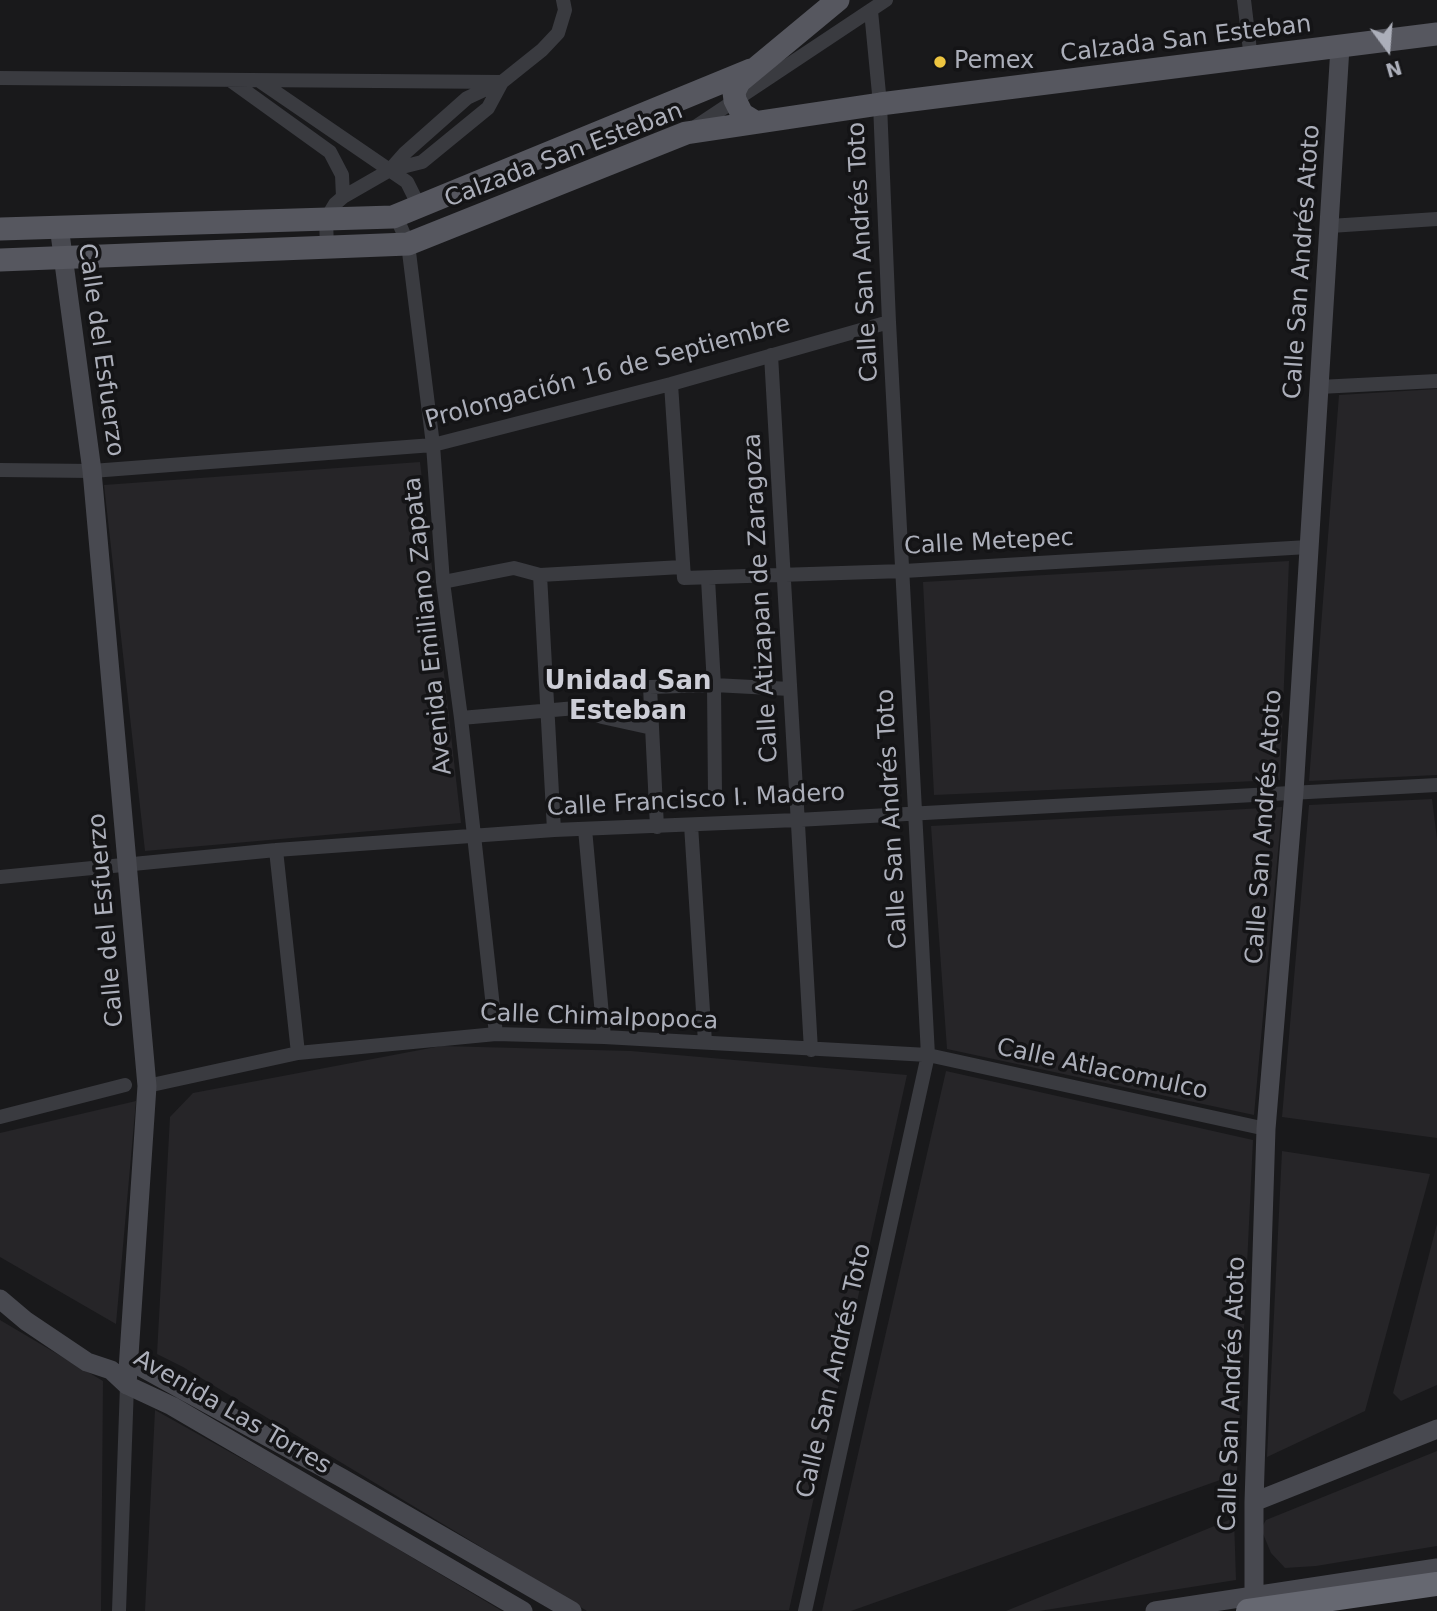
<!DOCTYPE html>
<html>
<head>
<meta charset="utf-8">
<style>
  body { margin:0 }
  #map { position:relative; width:1437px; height:1611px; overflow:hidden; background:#19191b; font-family:"DejaVu Sans",sans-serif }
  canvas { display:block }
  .north { position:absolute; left:1353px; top:14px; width:70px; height:70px; -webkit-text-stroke:5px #141416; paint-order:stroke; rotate:164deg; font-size:19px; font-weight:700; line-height:28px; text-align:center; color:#acafba }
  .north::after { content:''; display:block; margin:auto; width:24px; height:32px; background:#acafba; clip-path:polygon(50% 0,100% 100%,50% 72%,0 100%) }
</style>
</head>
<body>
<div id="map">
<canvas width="1437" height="1611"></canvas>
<div class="north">N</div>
</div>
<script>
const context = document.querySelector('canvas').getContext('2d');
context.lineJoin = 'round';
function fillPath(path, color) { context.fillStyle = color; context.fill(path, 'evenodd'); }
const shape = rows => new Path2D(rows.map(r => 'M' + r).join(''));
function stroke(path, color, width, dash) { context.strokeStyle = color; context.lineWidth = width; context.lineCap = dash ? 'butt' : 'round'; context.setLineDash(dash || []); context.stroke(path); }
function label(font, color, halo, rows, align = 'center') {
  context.font = font + ' "DejaVu Sans",sans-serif'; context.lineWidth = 7; context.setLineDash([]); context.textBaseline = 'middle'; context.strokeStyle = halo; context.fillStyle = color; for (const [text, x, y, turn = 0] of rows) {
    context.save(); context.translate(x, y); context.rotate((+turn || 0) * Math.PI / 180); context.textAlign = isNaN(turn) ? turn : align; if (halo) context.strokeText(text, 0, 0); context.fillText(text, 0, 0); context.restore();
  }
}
fillPath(shape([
  [1437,389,1437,775,1309,781,1339,395],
  [420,462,461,823,145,851,104,485],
  [1289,561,1280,780,934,795,923,582],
  [1432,799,1437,839,1437,1138,1282,1117,1309,805],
  [1282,807,1254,1115,947,1049,931,826],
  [441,1046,631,1051,907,1075,789,1610,587,1611,183,1367,157,1354,170,1117,193,1093],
  [946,1071,1253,1140,1237,1474,851,1611,822,1611],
  [136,1101,116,1324,0,1257,0,1133],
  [1282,1151,1430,1174,1365,1411,1267,1457],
  [1437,1224,1437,1385,1401,1401,1393,1393],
  [0,1320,103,1381,101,1611,0,1611],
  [155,1410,319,1502,502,1611,145,1611],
  [1437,1451,1437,1546,1316,1566,1285,1568,1271,1553,1261,1529,1266,1520],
  [1234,1518,1236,1580,1039,1611,1006,1611]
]), '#262528');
stroke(shape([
  [1244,0,1251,59],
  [0,78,502,82,542,50,558,33,565,10,563,0],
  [230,80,330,152,342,175,343,197],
  [261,82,407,182,419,206],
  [695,127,886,0],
  [390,170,405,153,467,98,497,84],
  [396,216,408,244,433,445,443,582,461,718,496,1034],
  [1330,226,1437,219],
  [327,248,326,219,335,204,343,197,390,170,422,162,488,108,502,82],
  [771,355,811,1050],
  [671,384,684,578,904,571,1308,547],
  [1319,387,1437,381],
  [0,470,92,471,433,445,671,384,889,322],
  [540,575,554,830],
  [708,579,714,685,715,796],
  [443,582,514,568,540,575,682,567],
  [461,718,576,708,602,717,652,728],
  [691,825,705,1042],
  [657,827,650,687,714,685,790,689],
  [585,829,604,1037],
  [276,850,298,1053],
  [0,877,276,850,554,830,797,820,1437,785],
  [147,1086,298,1053,496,1034,604,1037,928,1055,1266,1129],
  [0,1117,125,1085],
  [119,1611,127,1385],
  [805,1611,928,1055,889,322,880,104,871,11]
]), '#3a3b40', 14);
stroke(shape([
  [59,226,92,471,147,1086,127,1385],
  [0,1299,26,1321,87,1362,111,1370,127,1385,172,1406,523,1611],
  [130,1361,342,1478,572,1611],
  [1254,1502,1437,1429],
  [1155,1611,1437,1568],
  [1254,1611,1254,1502,1266,1129,1294,792,1340,47]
]), '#484950', 19);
stroke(shape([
  [755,122,742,114,735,100,734,92,739,82,838,0],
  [0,229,393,217,751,70],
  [0,260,408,244,686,133,880,104,1437,34]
]), '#56575f', 23);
stroke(shape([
  [1248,1611,1437,1584]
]), '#666871', 24);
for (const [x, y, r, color] of [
  [940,62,7,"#edc540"]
]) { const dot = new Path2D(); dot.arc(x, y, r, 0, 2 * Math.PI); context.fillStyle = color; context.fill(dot); stroke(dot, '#141416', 2.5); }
label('24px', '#acafba', '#141416', [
  ["Calzada San Esteban",1186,40,-7],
  ["Calzada San Esteban",564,156,-21],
  ["Calle San Andrés Toto",864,252,-93],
  ["Calle San Andrés Atoto",1303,262,-86],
  ["Calle del Esfuerzo",100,350,82],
  ["Prolongación 16 de Septiembre",608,373,-15],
  ["Calle Metepec",989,543,-3],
  ["Calle Atizapan de Zaragoza",762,598,-93],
  ["Avenida Emiliano Zapata",429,626,-96],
  ["Calle Francisco I. Madero",696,801,-3],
  ["Calle San Andrés Toto",893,819,-93],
  ["Calle San Andrés Atoto",1265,827,-86],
  ["Calle del Esfuerzo",107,920,-95],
  ["Calle Chimalpopoca",599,1018,2],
  ["Calle Atlacomulco",1102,1070,12],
  ["Calle San Andrés Toto",835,1371,-77],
  ["Calle San Andrés Atoto",1233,1394,-88],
  ["Avenida Las Torres",232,1413,30]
]);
label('24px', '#acafba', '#141416', [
  ["Pemex",954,62]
], 'left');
label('bold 26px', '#cdced7', '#141416', [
  ["Unidad San",628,682],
  ["Esteban",628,712]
]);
</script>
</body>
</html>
